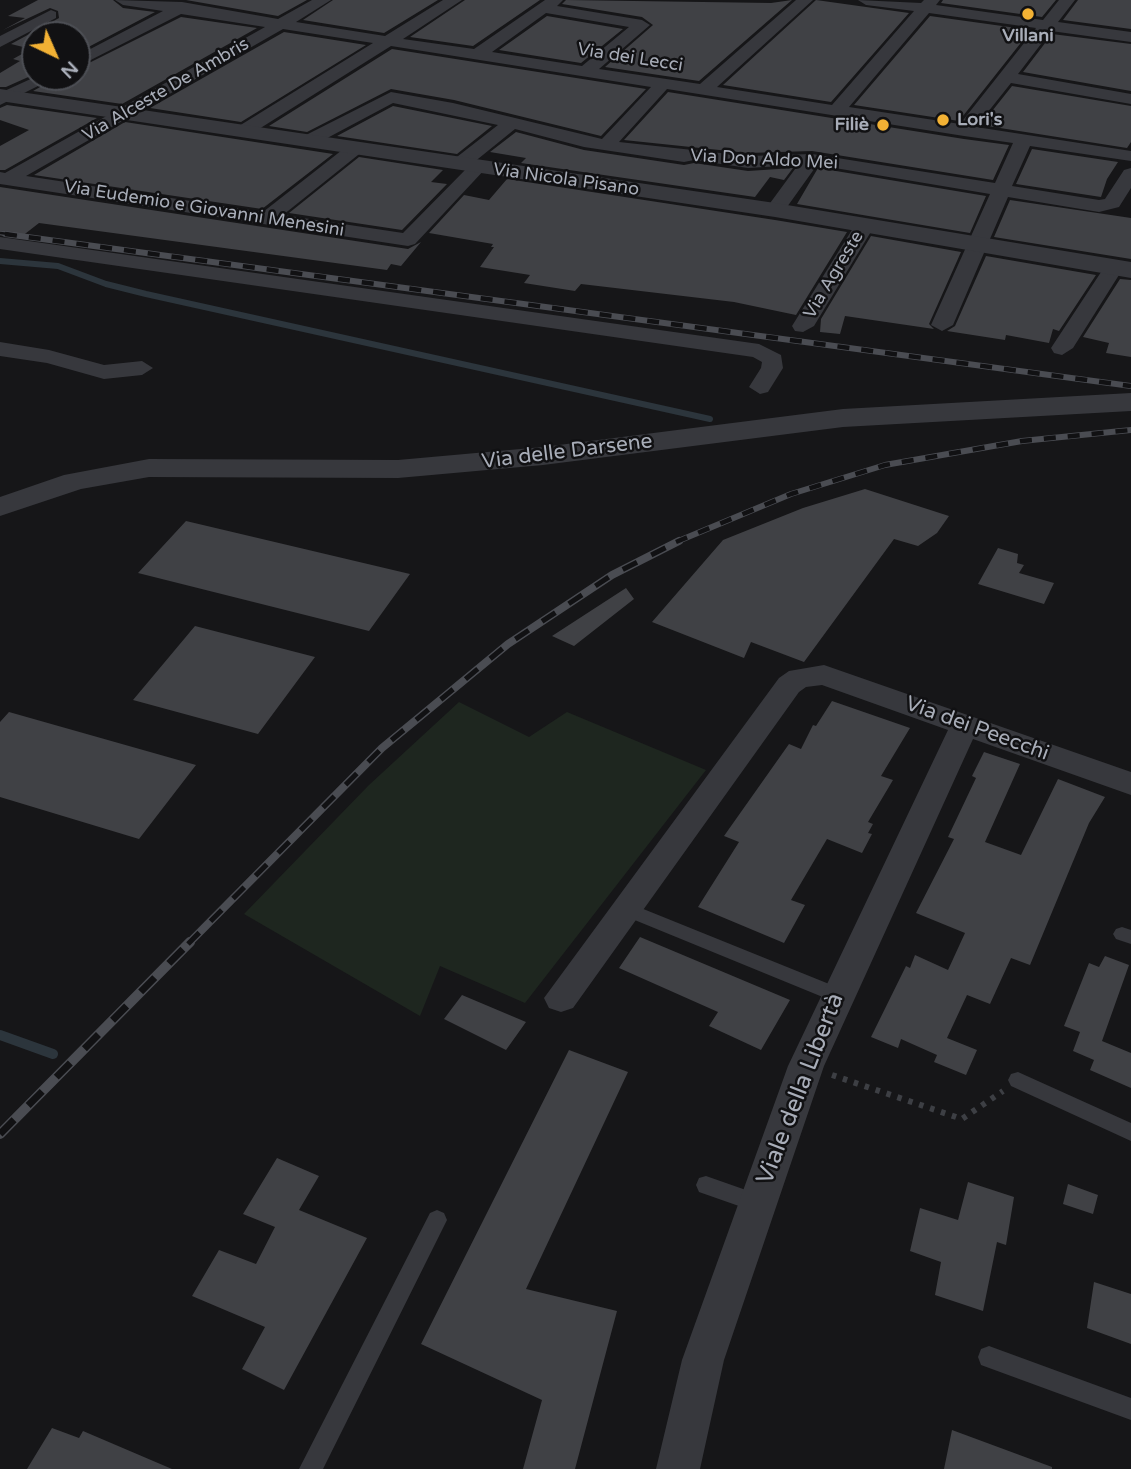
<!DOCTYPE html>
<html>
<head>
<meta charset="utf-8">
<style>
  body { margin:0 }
  #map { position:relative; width:1131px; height:1469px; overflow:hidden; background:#161618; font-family:"Varela Round",sans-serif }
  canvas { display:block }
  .north { position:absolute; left:21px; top:21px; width:70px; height:70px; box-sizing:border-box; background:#111113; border:2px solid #4d4f55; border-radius:50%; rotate:136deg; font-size:19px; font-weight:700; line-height:28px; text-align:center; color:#a8adb8 }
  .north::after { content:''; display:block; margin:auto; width:24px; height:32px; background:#f2b134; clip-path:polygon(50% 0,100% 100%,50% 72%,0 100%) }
</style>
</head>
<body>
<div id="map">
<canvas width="1131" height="1469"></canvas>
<div class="north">N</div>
</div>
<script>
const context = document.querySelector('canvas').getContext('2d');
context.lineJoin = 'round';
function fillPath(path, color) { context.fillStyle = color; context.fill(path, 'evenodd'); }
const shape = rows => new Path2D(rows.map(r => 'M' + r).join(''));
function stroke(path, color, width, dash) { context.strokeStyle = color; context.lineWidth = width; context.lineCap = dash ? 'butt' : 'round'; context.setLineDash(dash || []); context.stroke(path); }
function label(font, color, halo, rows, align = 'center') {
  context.font = font + ' "Varela Round",sans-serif'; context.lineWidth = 5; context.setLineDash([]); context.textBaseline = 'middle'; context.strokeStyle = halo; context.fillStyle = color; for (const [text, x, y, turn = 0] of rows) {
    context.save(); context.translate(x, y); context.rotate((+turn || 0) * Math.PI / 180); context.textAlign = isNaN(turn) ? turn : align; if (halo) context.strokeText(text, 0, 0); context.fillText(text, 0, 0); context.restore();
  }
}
fillPath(shape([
  [459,702,529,737,567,712,706,770,525,1003,440,966,420,1016,244,914,369,785]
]), '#1e261f');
stroke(shape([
  [0,261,58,266,106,284,146,294,710,419]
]), '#2c353c', 6);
stroke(shape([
  [0,1035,53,1054]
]), '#2c353c', 10);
fillPath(shape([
  [38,0,113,0,123,8,155,12,77,53,77,35,35,35,35,74,6,87,0,87,0,73,20,61,13,59,31,49,11,44,59,18,58,11,50,8,3,30,25,18,8,16],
  [186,0,307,0,278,16],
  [333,0,438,0,384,33,303,20],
  [465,0,540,0,473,46,410,37],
  [566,0,771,3,792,0,699,81,605,67,653,25,642,17,562,4],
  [816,0,909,13,831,102,723,85],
  [943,0,1056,0,1042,17,941,3],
  [1078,0,1131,0,1131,29,1063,20],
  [547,16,623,29,581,63,499,50],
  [930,16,1031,30,959,121,854,105],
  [181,17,257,28,122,104,33,91,58,77,77,77,77,69],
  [284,32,366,45,241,122,150,108],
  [1052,34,1131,44,1131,91,1023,72],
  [392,49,646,89,601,136,454,100,391,89,307,132,269,126],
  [1012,86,1131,106,1131,142,1127,148,981,125],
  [668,92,964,139,1009,145,993,180,812,151,748,153,624,140],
  [7,105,97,118,5,170,0,170,0,146,29,130,0,120,0,108],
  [393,106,492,126,457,154,337,136],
  [125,122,333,154,262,209,34,175],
  [516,132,584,150,684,165,694,163,748,171,793,168,784,180,770,177,755,197,521,163,526,158,490,152],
  [1032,149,1118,162,1107,179,1101,197,1016,184],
  [359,157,443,170,431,182,447,184,402,230,289,213],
  [818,168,986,196,970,233,797,204],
  [507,179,775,220,847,232,796,315,734,302,581,284,575,291,524,283,530,275,480,267,494,247,491,247,493,244,429,233,464,195,489,200],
  [0,187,408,249,421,242,401,266,391,264,387,270,39,223,21,237,0,235],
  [1010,200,1131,218,1131,259,994,237],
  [871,236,961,252,929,324,934,329,845,316,840,334,820,332,821,319],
  [986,256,1096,275,1059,331,1053,329,1049,343,1006,335,1005,340,947,331,955,326],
  [1120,279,1131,280,1131,357,1106,353,1109,343,1083,337],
  [865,489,949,516,937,533,918,546,894,539,804,662,751,642,744,658,652,622,723,540,803,508],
  [186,521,410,574,369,631,138,573],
  [998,548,1018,554,1017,563,1024,565,1019,573,1054,583,1044,604,978,584],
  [626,588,634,599,574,646,552,636],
  [195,626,315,657,258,734,133,700],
  [832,701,910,728,881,776,893,780,868,822,873,824,868,833,872,834,862,853,827,839,791,900,805,905,784,943,698,907,739,842,724,836,789,744,801,749,813,725,816,726],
  [9,712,196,765,139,839,0,797,0,722],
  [984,752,1020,764,985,842,1021,855,1058,779,1105,797,1089,823,1030,965,1011,958,990,1004,967,995,947,1038,977,1050,966,1075,934,1062,937,1055,901,1039,898,1048,871,1037,906,966,910,968,915,955,948,970,965,933,916,913,954,839,948,837,976,778,972,776],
  [640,937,790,1000,761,1050,709,1026,718,1012,619,968],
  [1105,956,1129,965,1102,1041,1131,1053,1131,1088,1090,1070,1094,1060,1073,1051,1080,1032,1064,1026,1089,963,1099,967],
  [462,995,526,1022,506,1050,444,1019],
  [569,1050,628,1072,526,1289,617,1311,575,1469,523,1469,542,1400,421,1344],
  [277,1158,319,1176,299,1210,367,1238,284,1390,242,1369,265,1327,192,1296,219,1250,256,1264,275,1227,243,1214],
  [968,1182,1014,1197,1006,1245,997,1242,983,1311,935,1295,941,1262,910,1251,920,1208,958,1220],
  [1068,1184,1098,1195,1093,1214,1063,1204],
  [1094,1282,1131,1294,1131,1344,1087,1328],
  [52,1428,79,1438,83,1431,172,1469,27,1469],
  [952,1430,1052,1467,1052,1469,944,1469]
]), '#404145');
stroke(shape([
  [832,1075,962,1119,1003,1091]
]), '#3d3f44', 6, [4.5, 7]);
fillPath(shape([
  [626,902,844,990,846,995,844,1000,837,1003,830,1000,620,914,617,909,620,904,626,902],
  [1122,927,1131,930,1131,944,1116,939,1113,934,1116,929,1122,927],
  [1018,1072,1131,1123,1131,1141,1011,1086,1008,1080,1011,1074,1018,1072],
  [706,1176,763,1196,766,1203,763,1210,756,1212,699,1192,696,1185,699,1178,706,1176],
  [437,1210,444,1213,447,1220,323,1469,299,1469,430,1213,437,1210],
  [989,1346,1131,1398,1131,1420,981,1365,978,1357,981,1349,989,1346]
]), '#37383d');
fillPath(shape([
  [115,0,182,2,278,19,312,0,331,0,296,22,385,36,443,0,462,0,403,39,474,49,545,0,563,0,557,6,642,20,650,25,599,69,700,84,796,0,813,0,717,87,832,105,914,11,866,5,858,0,921,3,924,0,940,0,936,5,1043,20,1059,0,1075,0,1058,22,1131,32,1131,42,1051,31,1018,74,1131,94,1131,104,1011,83,976,127,1131,151,1131,161,1030,146,1012,186,1099,200,1105,199,1124,170,1131,168,1131,188,1119,207,1099,212,1008,197,953,325,942,331,931,325,990,194,817,165,782,214,775,216,765,210,798,165,748,168,694,160,684,162,584,147,515,129,473,163,485,163,487,167,415,244,408,246,0,184,0,172,5,173,265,27,181,14,77,67,77,56,163,11,123,5,115,0],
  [546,13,629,27,582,66,492,52,546,13],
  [929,13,1036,28,960,124,849,107,929,13],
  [283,29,373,43,239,126,236,130,239,134,251,134,391,46,651,87,602,139,453,103,391,92,304,136,301,140,304,144,316,144,393,103,498,125,453,160,451,164,453,168,468,167,403,233,283,215,363,151,366,147,357,142,351,143,263,212,26,176,283,29],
  [667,89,964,136,1013,143,995,183,812,154,748,156,619,142,667,89],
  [51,10,56,12,56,18,0,47,0,36,51,10],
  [35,77,56,77,0,105,0,93,35,77],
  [865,219,875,225,814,326,803,332,795,331,792,326,855,225,865,219],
  [0,237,759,344,781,355,783,368,768,392,760,394,749,387,761,368,762,362,753,357,0,249,0,237],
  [1114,261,1124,267,1073,348,1062,355,1054,353,1051,348,1107,263,1114,261],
  [0,342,49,350,104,365,142,361,153,368,142,375,104,379,47,363,0,356,0,342],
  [824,665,1131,772,1131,795,973,739,824,1066,724,1360,700,1469,656,1469,682,1360,788,1066,948,730,822,685,806,687,799,692,573,1008,561,1012,549,1008,544,998,779,678,789,671,824,665]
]), '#37383d');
fillPath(shape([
  [0,89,775,203,1131,262,1131,278,775,217,0,101,0,89],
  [1131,393,1131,411,843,427,543,465,398,478,149,477,81,489,0,516,0,497,64,475,149,459,398,460,543,447,843,409,1131,393]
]), '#37383d');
const railFar3 = shape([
  [0,233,18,235]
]);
const railFar2 = shape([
  [5,234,1131,386],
  [676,542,791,494,885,465,1022,441,1131,430]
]);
const railFar1 = shape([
  [188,944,382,748,508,644,612,575,679,541]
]);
const rail = shape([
  [0,1134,190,942]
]);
stroke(railFar3, '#4a4c52', 4.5);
stroke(railFar2, '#4a4c52', 6);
stroke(railFar1, '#4a4c52', 8);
stroke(rail, '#4a4c52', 10);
stroke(railFar3, '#111113', 2.5, [9]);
stroke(railFar2, '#111113', 4.5, [12]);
stroke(railFar1, '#111113', 5, [16]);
stroke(rail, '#111113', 7, [20]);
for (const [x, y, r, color] of [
  [1028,14,7,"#f2b134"],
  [943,120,7,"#f2b134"],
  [883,125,7,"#f2b134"]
]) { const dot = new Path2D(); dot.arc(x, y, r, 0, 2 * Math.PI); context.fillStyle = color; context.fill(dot); stroke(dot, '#111113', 2.5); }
label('bold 18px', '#a8adb8', '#111113', [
  ["Villani",1028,36],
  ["Lori's",957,120,"left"],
  ["Filiè",869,125,"right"]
]);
label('18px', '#a8adb8', '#111113', [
  ["Via dei Lecci",630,58,9],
  ["Via Alceste De Ambris",166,90,-30],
  ["Via Don Aldo Mei",764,160,3],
  ["Via Nicola Pisano",566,180,8],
  ["Via Eudemio e Giovanni Menesini",204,209,9],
  ["Via Agreste",834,275,-59]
]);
label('21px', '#a8adb8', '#111113', [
  ["Via delle Darsene",567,452,-7],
  ["Via dei Peecchi",977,729,20]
]);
label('24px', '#a8adb8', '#111113', [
  ["Viale della Libertà",801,1089,-69]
]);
</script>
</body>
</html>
